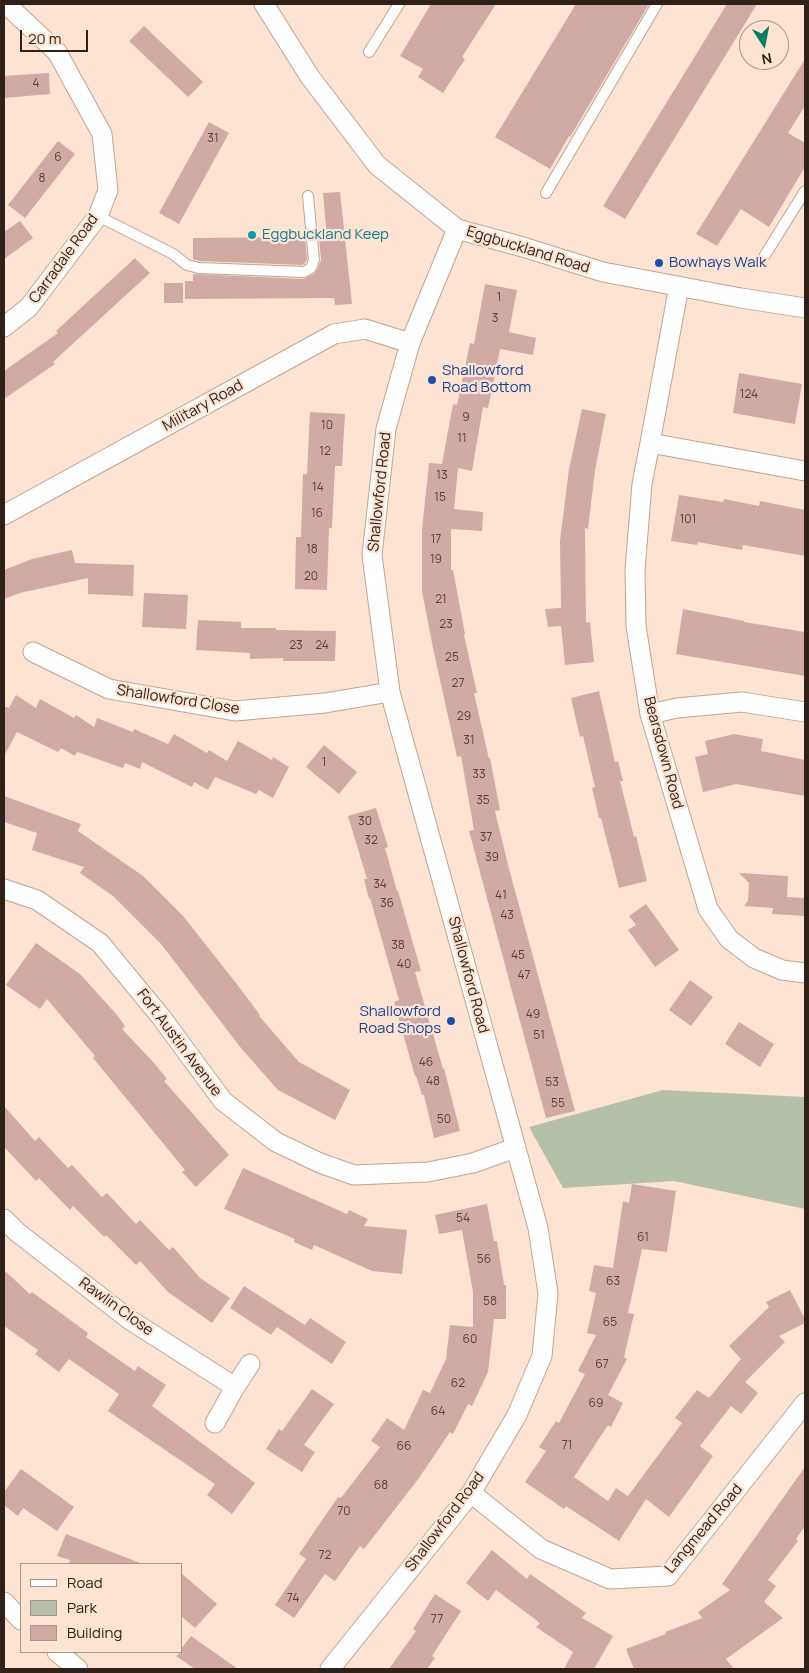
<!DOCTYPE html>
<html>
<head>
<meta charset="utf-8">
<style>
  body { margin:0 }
  #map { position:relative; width:809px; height:1673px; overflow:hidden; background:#fde3d1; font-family:Manrope,sans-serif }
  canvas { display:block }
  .frame { position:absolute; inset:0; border:5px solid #2d2119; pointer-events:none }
  .legend { position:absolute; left:20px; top:1563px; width:162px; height:90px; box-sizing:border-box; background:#fde3d1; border:1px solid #aa9587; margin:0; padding:6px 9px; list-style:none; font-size:15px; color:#2d2119 }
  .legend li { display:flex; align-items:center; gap:10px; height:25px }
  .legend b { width:25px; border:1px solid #aa9587 }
  .north { position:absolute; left:739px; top:20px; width:50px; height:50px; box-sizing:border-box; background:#fde3d1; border:1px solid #aa9587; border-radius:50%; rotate:169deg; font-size:14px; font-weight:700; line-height:20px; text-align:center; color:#2d2119 }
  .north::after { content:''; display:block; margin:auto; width:18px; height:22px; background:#068160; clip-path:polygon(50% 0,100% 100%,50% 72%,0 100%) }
  .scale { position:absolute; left:20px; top:30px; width:68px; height:22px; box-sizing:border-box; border:2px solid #2d2119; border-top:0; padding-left:6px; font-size:15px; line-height:18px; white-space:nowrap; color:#2d2119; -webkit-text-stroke:4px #fde3d1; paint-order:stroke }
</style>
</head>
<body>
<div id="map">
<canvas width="809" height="1673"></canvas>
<div class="frame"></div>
<ul class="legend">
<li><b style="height:6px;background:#fff"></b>Road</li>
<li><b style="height:14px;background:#b5c0aa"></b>Park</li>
<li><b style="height:14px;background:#d1aaa6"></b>Building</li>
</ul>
<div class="north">N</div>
<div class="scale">20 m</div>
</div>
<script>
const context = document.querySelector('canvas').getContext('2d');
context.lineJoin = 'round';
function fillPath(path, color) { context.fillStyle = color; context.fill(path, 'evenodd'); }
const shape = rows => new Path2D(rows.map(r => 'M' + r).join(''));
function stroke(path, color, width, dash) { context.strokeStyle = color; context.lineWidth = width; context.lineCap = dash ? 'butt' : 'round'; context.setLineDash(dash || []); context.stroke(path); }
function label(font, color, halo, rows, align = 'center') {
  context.font = font + ' Manrope,sans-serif'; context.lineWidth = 4.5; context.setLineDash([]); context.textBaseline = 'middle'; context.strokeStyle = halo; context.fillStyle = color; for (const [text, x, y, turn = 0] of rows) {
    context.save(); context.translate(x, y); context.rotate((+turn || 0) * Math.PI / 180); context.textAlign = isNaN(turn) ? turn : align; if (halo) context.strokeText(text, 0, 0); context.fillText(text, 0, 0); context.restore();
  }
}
fillPath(shape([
  [663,1090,805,1097,805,1209,674,1181,563,1188,529,1127]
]), '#b5c0aa');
fillPath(shape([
  [431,4,496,4,462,57,465,59,443,93,418,77,423,69,400,56],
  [576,4,649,4,570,137,569,136,550,169,495,137],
  [727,4,757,4,625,219,603,206],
  [144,26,203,82,188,97,129,41],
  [805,59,805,106,788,133,805,143,805,167,769,227,741,209,717,246,696,234],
  [49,73,50,94,4,98,4,76],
  [209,122,229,133,179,224,159,213],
  [58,141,75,154,25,218,8,205],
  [340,192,352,304,335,305,334,298,185,299,185,281,193,281,193,274,304,279,314,274,317,270,321,260,319,237,327,237,323,193],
  [20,221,33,238,4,259,4,232],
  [305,237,307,259,305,263,302,265,200,261,193,259,193,238],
  [135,258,150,273,53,362,55,364,4,399,4,371,58,333,56,331],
  [164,283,183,283,183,303,164,303],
  [485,284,517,290,509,332,536,338,533,355,500,349,488,408,483,407,472,471,458,468,456,489,454,509,483,512,482,531,451,529,451,570,453,570,465,634,464,635,477,693,474,693,489,759,490,758,500,810,495,811,508,865,575,1111,546,1118,469,831,474,830,461,756,457,757,433,648,422,591,422,530,429,463,442,464,453,404,457,405,470,343,474,344],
  [739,373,802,384,795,424,733,413],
  [582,409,606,414,595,470,588,529,585,528,586,623,590,622,594,662,565,665,561,626,548,627,545,609,561,608,560,541,569,469],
  [310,412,345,414,342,466,335,466,332,528,329,528,327,590,295,589,296,537,301,537,303,474,307,474],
  [679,495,723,502,724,499,759,506,760,501,805,510,805,556,743,545,742,550,698,542,697,545,671,541],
  [72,550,75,563,134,565,133,596,88,594,88,578,20,593,4,599,4,570,32,559],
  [144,593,188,595,186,629,142,627],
  [683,609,744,621,744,622,805,632,805,676,676,654],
  [198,620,241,622,241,628,276,628,276,630,336,631,335,661,283,661,283,658,250,659,250,653,196,650],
  [599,691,615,762,618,761,623,781,620,781,634,837,636,836,647,881,619,888,601,818,599,818,592,788,595,787,583,736,580,737,571,698],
  [16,695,36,708,40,699,74,718,76,715,94,727,97,718,133,732,134,729,168,744,174,734,207,753,209,750,227,761,238,741,272,760,273,757,289,767,273,798,259,790,256,794,215,777,208,790,194,782,192,787,142,762,140,769,125,763,123,768,77,752,75,756,61,748,58,752,17,732,4,756,4,706,9,708],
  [734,734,763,739,761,751,805,760,805,796,736,784,703,792,695,757,708,754,705,741],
  [324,745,357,772,339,794,306,767],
  [4,796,81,824,78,831,143,876,183,916,236,983,260,1015,259,1016,299,1062,350,1090,335,1120,278,1090,241,1048,161,944,113,896,80,873,84,867,32,850,37,833,4,822],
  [376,808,388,847,385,848,397,891,398,891,421,971,415,972,443,1069,444,1068,460,1131,434,1138,424,1095,422,1095,416,1076,415,1076,394,1002,399,1000,370,898,369,899,364,879,367,879,348,816],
  [739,873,788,876,787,897,805,898,805,916,772,914,773,908,744,906,748,901,749,883],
  [646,904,679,950,655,967,628,930,636,925,629,916],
  [36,943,80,974,117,1015,125,1026,122,1029,154,1063,167,1079,164,1081,229,1155,196,1187,182,1172,185,1170,93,1058,95,1056,47,999,40,1009,6,985],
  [690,980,713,997,691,1026,669,1010],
  [739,1022,774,1044,760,1067,725,1044],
  [4,1106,35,1141,39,1137,68,1168,72,1165,102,1197,107,1193,136,1224,140,1220,169,1250,173,1247,200,1278,230,1298,212,1323,168,1292,140,1261,136,1265,106,1235,104,1237,73,1206,70,1210,39,1178,36,1181,4,1147],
  [243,1168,347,1214,349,1210,368,1219,364,1226,407,1230,402,1274,372,1271,314,1245,312,1250,294,1242,295,1239,224,1209],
  [632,1184,676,1191,667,1252,642,1249,628,1313,634,1314,624,1357,627,1359,608,1395,623,1403,611,1427,608,1425,574,1477,608,1501,616,1488,628,1496,682,1423,675,1418,697,1390,709,1398,741,1359,729,1346,769,1307,766,1302,790,1290,805,1319,805,1323,779,1336,785,1342,745,1382,758,1393,741,1414,731,1406,700,1446,713,1456,669,1517,646,1499,619,1541,566,1506,564,1509,525,1482,546,1451,539,1447,556,1421,559,1423,585,1374,578,1371,596,1335,587,1333,596,1293,589,1291,594,1265,613,1268,623,1201,629,1203],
  [487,1204,494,1241,497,1241,504,1285,506,1285,506,1319,494,1319,488,1372,472,1406,468,1404,453,1434,450,1432,419,1478,364,1549,360,1546,335,1581,325,1574,294,1618,275,1605,306,1559,299,1554,338,1497,341,1498,380,1447,371,1441,387,1418,404,1430,423,1390,430,1393,446,1359,450,1325,473,1327,473,1292,462,1230,439,1234,435,1215],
  [4,1270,30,1294,32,1292,88,1333,86,1337,135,1371,138,1366,166,1385,152,1406,255,1483,232,1514,207,1495,215,1484,108,1411,119,1394,69,1359,59,1372,35,1354,38,1350,4,1326],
  [244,1286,305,1325,310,1318,346,1342,332,1364,277,1327,271,1335,230,1308],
  [312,1389,334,1404,304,1445,315,1452,302,1472,266,1449,279,1429,282,1431],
  [805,1467,805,1526,796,1539,798,1541,768,1580,776,1586,764,1602,783,1618,726,1659,734,1669,634,1669,626,1649,666,1634,665,1632,702,1618,698,1612,730,1590,722,1584],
  [21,1469,74,1507,57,1531,23,1508,18,1516,4,1505,4,1492],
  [66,1534,140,1563,140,1564,69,1564,70,1560,57,1556],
  [492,1550,527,1579,530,1574,586,1613,582,1618,613,1636,594,1669,564,1669,573,1652,536,1627,540,1623,496,1590,488,1601,466,1583],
  [181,1573,217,1604,195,1628,181,1616],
  [435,1594,461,1611,432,1656,435,1658,427,1669,389,1669,416,1631,413,1629],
  [191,1636,238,1669,195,1669,176,1656,181,1652,181,1649]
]), '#d1aaa6');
const lane = shape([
  [369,52,399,4],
  [546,193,657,4],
  [98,216,173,254,187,265,199,268,304,272,311,268,314,260,308,196],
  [765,255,805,191]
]);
const street = shape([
  [264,4,310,77,377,165,457,229,523,247,603,272,741,298,805,308],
  [4,327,29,307,98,216,108,190,102,134,57,52,6,4],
  [650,443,679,286],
  [805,471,650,443,642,484,635,570,636,626,650,714,708,909,729,939,754,958,782,970,805,973],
  [4,515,334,334,365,329,410,343],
  [33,652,109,689,235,711,325,703,390,692],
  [650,714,677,708,742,702,805,712],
  [4,889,37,900,100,943,161,1017,223,1101,276,1142,320,1163,354,1175,428,1172,473,1163,515,1148],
  [4,1219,17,1232,130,1320,235,1387],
  [215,1423,235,1387,250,1364],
  [471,1493,541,1549,610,1579,668,1576,805,1403],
  [4,1602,21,1620],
  [57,1652,78,1669],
  [330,1669,471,1493,517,1415,542,1356,548,1293,538,1228,390,692,372,555,386,429,410,343,457,229]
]);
stroke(lane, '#c3a48f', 12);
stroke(street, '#c3a48f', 21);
stroke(lane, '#fff', 10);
stroke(street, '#fff', 19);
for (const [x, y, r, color] of [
  [252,235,5,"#0f9aa8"],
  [659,263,5,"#1a4fb4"],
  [432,380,5,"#1a4fb4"],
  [451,1021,5,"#1a4fb4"]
]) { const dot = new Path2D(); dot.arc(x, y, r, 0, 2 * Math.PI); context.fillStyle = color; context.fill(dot); stroke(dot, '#fde3d1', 2); }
label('12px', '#56433c', null, [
  ["4",36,84],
  ["31",213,139],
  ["6",58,158],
  ["8",42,179],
  ["1",499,298],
  ["3",495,319],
  ["124",749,395],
  ["9",466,418],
  ["10",327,426],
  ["11",462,439],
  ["12",325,452],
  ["13",442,476],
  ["14",318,488],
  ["15",440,498],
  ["16",317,514],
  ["101",688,520],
  ["17",436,540],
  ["18",312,550],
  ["19",436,560],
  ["20",311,577],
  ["21",441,600],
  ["23",446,625],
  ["23",296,646],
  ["24",322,646],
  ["25",452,658],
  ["27",458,684],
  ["29",464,717],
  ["31",469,741],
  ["1",324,763],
  ["33",479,775],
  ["35",483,801],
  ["30",365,822],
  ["37",486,838],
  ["32",371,841],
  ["39",492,858],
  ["34",380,885],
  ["41",501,896],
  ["36",387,904],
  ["43",507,916],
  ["38",398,946],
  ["45",518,956],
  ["40",404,965],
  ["47",524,976],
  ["49",533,1015],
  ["51",539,1036],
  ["46",426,1063],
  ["48",433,1082],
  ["53",552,1083],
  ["55",558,1104],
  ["50",444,1120],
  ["54",463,1219],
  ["61",643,1238],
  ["56",484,1260],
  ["63",613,1282],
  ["58",490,1302],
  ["65",610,1323],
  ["60",470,1340],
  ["67",602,1365],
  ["62",458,1384],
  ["69",596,1404],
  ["64",438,1412],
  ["71",567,1446],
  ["66",404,1447],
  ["68",381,1486],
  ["70",344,1512],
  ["72",325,1556],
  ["74",293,1599],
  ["77",437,1620]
]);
label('15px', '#0d838f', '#fde3d1', [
  ["Eggbuckland Keep",262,235]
], 'left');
label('15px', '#2d2119', '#fde3d1', [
  ["Eggbuckland Road",528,250,17],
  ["Carradale Road",64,259,-54],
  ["Military Road",203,406,-29],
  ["Shallowford Road",380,492,-84],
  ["Shallowford Close",178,700,9],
  ["Bearsdown Road",663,753,75],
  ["Shallowford Road",468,975,75],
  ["Fort Austin Avenue",179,1043,53],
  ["Rawlin Close",116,1307,36],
  ["Shallowford Road",445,1522,-53],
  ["Langmead Road",704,1529,-50]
]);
label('15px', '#164399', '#fde3d1', [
  ["Bowhays Walk",669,263],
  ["Shallowford",442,371],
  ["Road Bottom",442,388],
  ["Shallowford",441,1012,"right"],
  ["Road Shops",441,1029,"right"]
], 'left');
</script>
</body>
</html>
